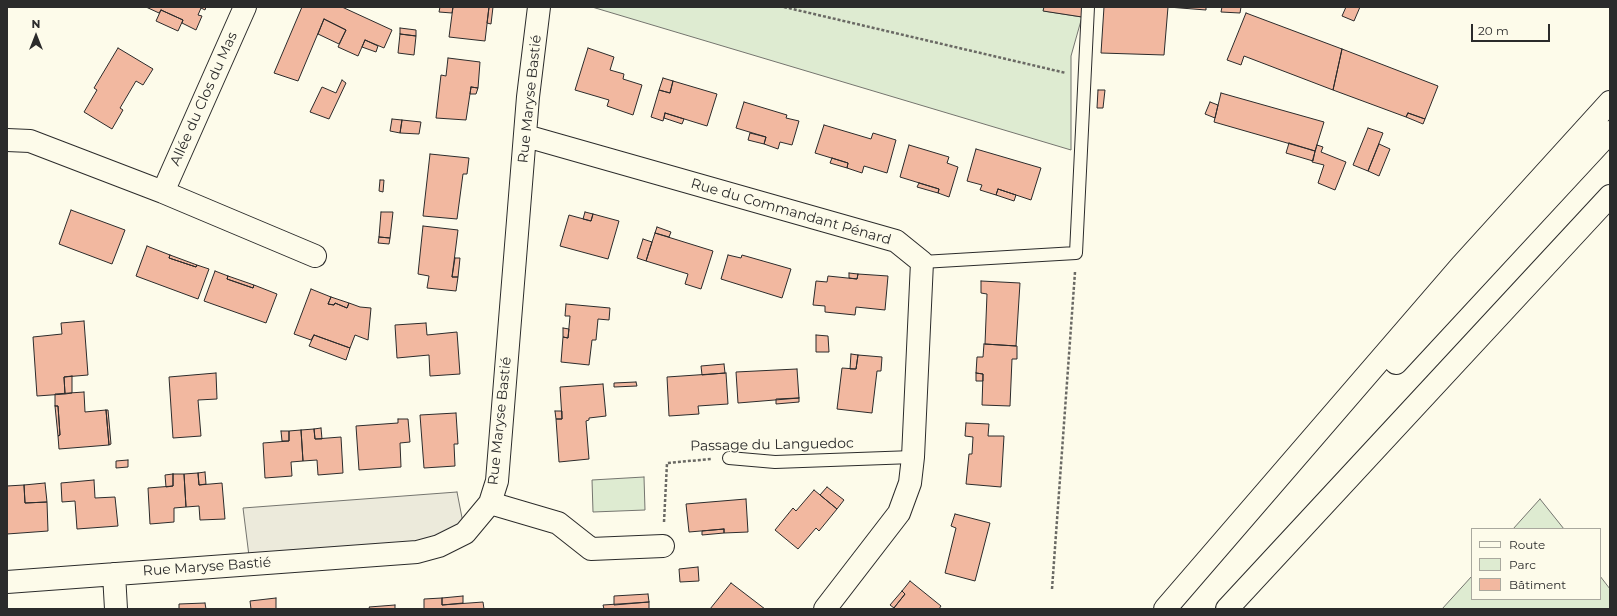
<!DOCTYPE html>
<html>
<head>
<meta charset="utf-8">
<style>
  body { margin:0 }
  #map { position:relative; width:1617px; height:616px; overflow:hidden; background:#fdfbea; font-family:Montserrat,sans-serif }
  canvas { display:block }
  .frame { position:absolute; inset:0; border:8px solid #2b2b2b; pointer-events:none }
  .legend { position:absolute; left:1471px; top:528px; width:130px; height:72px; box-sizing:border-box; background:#fdfbea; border:1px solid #a9a89e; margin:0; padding:5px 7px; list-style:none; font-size:12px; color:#2b2b2b }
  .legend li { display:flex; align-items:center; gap:8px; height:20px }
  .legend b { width:20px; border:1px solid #a9a89e }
  .north { position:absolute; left:16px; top:16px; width:40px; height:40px; -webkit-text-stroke:3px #fdfbea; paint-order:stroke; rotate:0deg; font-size:11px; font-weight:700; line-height:16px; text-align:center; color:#2b2b2b }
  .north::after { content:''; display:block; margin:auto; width:14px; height:18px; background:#2b2b2b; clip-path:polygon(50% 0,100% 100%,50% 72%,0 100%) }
  .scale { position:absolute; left:1471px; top:24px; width:79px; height:18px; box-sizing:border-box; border:2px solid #2b2b2b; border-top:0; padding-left:5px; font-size:12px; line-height:14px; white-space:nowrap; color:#2b2b2b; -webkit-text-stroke:3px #fdfbea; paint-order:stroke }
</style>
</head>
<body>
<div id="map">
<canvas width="1617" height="616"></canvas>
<div class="frame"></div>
<ul class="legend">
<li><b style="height:5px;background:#fdfbea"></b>Route</li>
<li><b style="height:11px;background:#deebd1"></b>Parc</li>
<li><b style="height:11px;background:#f2b8a0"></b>Bâtiment</li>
</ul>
<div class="north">N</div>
<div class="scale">20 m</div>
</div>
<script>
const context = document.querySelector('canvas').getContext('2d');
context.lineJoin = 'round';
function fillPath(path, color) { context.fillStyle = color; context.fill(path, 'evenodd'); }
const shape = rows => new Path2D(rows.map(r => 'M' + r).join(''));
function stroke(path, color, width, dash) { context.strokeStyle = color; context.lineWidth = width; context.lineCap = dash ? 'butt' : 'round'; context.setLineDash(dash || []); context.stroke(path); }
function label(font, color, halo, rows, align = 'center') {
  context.font = font + ' Montserrat,sans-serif'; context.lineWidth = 3; context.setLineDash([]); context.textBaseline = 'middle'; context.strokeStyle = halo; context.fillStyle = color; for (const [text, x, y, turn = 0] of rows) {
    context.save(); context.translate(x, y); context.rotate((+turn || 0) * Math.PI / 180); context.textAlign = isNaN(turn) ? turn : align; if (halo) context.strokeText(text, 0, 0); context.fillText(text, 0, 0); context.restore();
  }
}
const green = shape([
  [592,7,1044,7,1044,11,1082,17,1071,56,1071,150,592,7],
  [644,477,645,510,593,512,592,480,644,477],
  [1540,499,1564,529,1513,529,1540,499],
  [1472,576,1472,599,1600,599,1600,576,1610,589,1610,609,1442,609,1472,576]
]);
fillPath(green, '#deebd1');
stroke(green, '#74746e', 1);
const parking = shape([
  [457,492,465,533,439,546,250,564,243,508,457,492]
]);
fillPath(parking, '#eceadb');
stroke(parking, '#74746e', 1);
const building = shape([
  [146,7,206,7,205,10,201,8,198,15,202,16,196,30,182,23,183,20,161,10,159,13,146,7],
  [302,7,342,7,392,30,384,48,365,40,358,56,338,47,346,30,324,19,298,81,274,73,302,7],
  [440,7,453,7,452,13,439,12,440,7],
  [453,7,489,7,485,41,449,37,453,7],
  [489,7,493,7,491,24,487,23,489,7],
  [1044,7,1084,7,1082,17,1043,11,1044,7],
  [1104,7,1206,7,1206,10,1168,7,1164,55,1101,53,1104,7],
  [1222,7,1241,7,1240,13,1221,12,1222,7],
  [1346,7,1360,7,1354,21,1342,16,1346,7],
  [161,10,183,20,178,31,156,21,161,10],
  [1246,13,1342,49,1333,90,1244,56,1241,65,1227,60,1246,13],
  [324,19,346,30,339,44,318,34,324,19],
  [400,28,416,30,416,36,400,34,400,28],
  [400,34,416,36,414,55,398,53,400,34],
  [365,40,378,46,376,52,362,47,365,40],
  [118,48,153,69,143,85,136,81,120,108,123,110,112,129,84,112,97,90,94,88,118,48],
  [588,48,614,57,610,70,624,74,623,79,642,85,633,115,607,106,609,100,575,90,588,48],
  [1342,49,1438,86,1425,119,1408,113,1406,117,1333,90,1342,49],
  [448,58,480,62,478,88,471,87,466,120,436,118,441,75,446,76,448,58],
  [663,78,673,81,670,93,659,90,663,78],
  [342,80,346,83,329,119,310,112,322,87,336,93,342,80],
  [673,81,717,94,707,126,665,113,663,121,651,117,659,90,670,93,673,81],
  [471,87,478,88,476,94,470,94,471,87],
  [1098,90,1105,90,1103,108,1097,108,1098,90],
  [1221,93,1324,122,1315,151,1214,122,1221,93],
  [744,102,787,115,786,118,799,121,792,145,780,142,778,149,764,144,766,137,736,128,744,102],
  [1210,102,1218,105,1215,118,1205,114,1210,102],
  [665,113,684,119,682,124,664,118,665,113],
  [1408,113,1425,119,1423,124,1406,117,1408,113],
  [392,119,402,120,400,133,390,131,392,119],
  [402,120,421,122,419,134,400,133,402,120],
  [824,125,871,139,873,133,896,140,887,173,864,166,862,173,847,168,848,163,815,153,824,125],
  [1368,128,1383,133,1368,171,1353,165,1368,128],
  [750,133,766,137,764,144,748,140,750,133],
  [1289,143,1315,151,1313,161,1286,153,1289,143],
  [1379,144,1390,149,1379,176,1368,171,1379,144],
  [909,145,949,157,947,163,958,167,949,197,938,193,939,189,900,177,909,145],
  [1317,145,1323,147,1321,152,1346,162,1335,190,1318,183,1324,165,1312,162,1317,145],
  [976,149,1041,168,1031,200,998,189,996,195,980,190,982,185,967,181,976,149],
  [430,154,469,158,467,174,463,174,457,219,423,216,430,154],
  [832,158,848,163,847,168,830,163,832,158],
  [380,180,384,180,383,192,379,191,380,180],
  [919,183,939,189,938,193,917,187,919,183],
  [998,189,1016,195,1014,201,996,195,998,189],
  [71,210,125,230,112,264,59,244,71,210],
  [381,212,393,212,390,238,379,237,381,212],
  [585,212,593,214,591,221,583,219,585,212],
  [593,214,619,221,608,259,560,246,569,215,591,221,593,214],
  [423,226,458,230,452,277,458,277,456,291,427,288,429,276,418,274,423,226],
  [657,227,671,232,669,237,655,233,657,227],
  [655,233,713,251,701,289,685,284,688,274,646,261,655,233],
  [379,237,390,238,389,244,378,243,379,237],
  [643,239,652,242,646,261,637,258,643,239],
  [147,246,170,255,169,258,196,267,197,265,209,269,198,299,136,276,147,246],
  [170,255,197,265,196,267,169,258,170,255],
  [728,255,741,258,742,255,791,269,782,298,721,279,728,255],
  [455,258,460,258,458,277,452,277,455,258],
  [215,271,228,276,227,279,253,288,254,285,277,294,266,323,204,301,215,271],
  [849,273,858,274,857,279,849,278,849,273],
  [858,274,888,276,885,310,856,307,855,315,825,312,825,306,813,305,816,281,827,282,828,276,857,279,858,274],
  [228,276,254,285,253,288,227,279,228,276],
  [981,281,1020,283,1016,346,985,344,987,294,981,293,981,281],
  [311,289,331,297,328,304,334,305,335,303,347,308,349,303,360,307,371,308,368,340,355,335,350,348,314,335,311,340,294,334,311,289],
  [331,297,349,303,347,308,335,303,334,305,328,304,331,297],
  [566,304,610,308,609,320,598,319,596,340,592,340,589,365,561,362,563,337,568,338,570,316,565,316,566,304],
  [84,321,88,375,64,377,65,394,37,396,33,337,62,334,61,323,84,321],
  [426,323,427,335,457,332,460,374,430,376,429,355,397,358,395,325,426,323],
  [563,328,569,329,568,338,563,337,563,328],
  [314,335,350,348,346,360,309,346,314,335],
  [816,335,828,336,829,352,816,352,816,335],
  [984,344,1017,346,1017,359,1012,359,1010,406,982,405,983,374,976,373,977,357,983,357,984,344],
  [851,354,858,355,856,369,850,369,851,354],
  [858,355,882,357,881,371,877,371,872,413,837,409,842,368,856,369,858,355],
  [724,364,725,373,702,375,701,366,724,364],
  [797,369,799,398,738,403,736,372,797,369],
  [216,373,217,399,198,400,201,436,173,438,169,377,216,373],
  [726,373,728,404,698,406,699,414,669,416,667,377,726,373],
  [976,373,983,374,983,381,976,381,976,373],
  [72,376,72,393,65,394,64,377,72,376],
  [636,382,637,386,614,387,614,383,636,382],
  [603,384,606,416,589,418,589,420,586,421,589,459,559,462,556,419,562,419,560,387,603,384],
  [84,392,85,412,106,410,109,445,59,449,58,436,60,435,58,406,55,406,55,394,84,392],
  [799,398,799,402,776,404,776,399,799,398],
  [55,406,58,406,60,435,58,436,55,406],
  [106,410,108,410,111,444,109,445,106,410],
  [555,411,562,411,562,419,556,419,555,411],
  [456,413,458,444,454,444,455,466,424,468,420,415,456,413],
  [398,419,408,419,410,442,400,443,401,467,359,470,356,426,398,423,398,419],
  [966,423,989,424,988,436,1004,436,1001,487,966,484,969,454,972,454,973,437,965,436,966,423],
  [321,428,322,439,315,439,314,429,321,428],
  [314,429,315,439,341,437,343,473,318,475,317,460,303,461,301,430,314,429],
  [301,430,303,461,291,462,292,476,265,478,263,443,289,441,289,431,301,430],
  [281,431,289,431,289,441,282,441,281,431],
  [128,460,128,467,116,468,116,461,128,460],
  [205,472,206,484,199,485,198,473,205,472],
  [198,473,199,485,222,483,225,519,200,520,199,506,186,507,184,474,198,473],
  [173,474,173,486,166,487,165,475,173,474],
  [173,474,184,474,186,507,174,508,174,522,150,524,148,488,173,486,173,474],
  [94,480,95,498,115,497,118,526,77,529,75,501,62,502,61,483,94,480],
  [45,483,47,502,25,503,24,485,45,483],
  [24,485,25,503,47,502,48,531,7,534,7,486,24,485],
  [827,487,844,500,837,509,820,495,827,487],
  [814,490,837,509,819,531,816,528,798,549,775,530,793,508,796,511,814,490],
  [746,499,748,532,724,533,724,529,689,532,686,504,746,499],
  [955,514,990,523,975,581,945,573,956,528,951,526,955,514],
  [724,529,724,533,702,535,702,531,724,529],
  [698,567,699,581,680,582,679,569,698,567],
  [910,581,941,606,939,609,893,609,905,594,902,591,910,581],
  [731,583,765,609,710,609,731,583],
  [902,591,905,594,894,608,890,605,902,591],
  [648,594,649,602,614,605,614,596,648,594],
  [463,596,463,603,442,605,442,598,463,596],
  [276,598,276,609,251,609,250,601,276,598],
  [442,598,442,605,483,602,484,609,424,609,424,599,442,598],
  [649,602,649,609,604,609,603,605,649,602],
  [205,603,206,609,179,609,179,604,205,603],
  [395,605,395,609,370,609,369,607,395,605]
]);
fillPath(building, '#f2b8a0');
stroke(building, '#2b2b2b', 1);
const lane = shape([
  [922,262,1076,253,1088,7],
  [729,458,775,462,913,457]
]);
const street = shape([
  [526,136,896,241,922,262,913,457,910,483,899,513,825,609],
  [7,140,30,141,163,192,315,256],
  [163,192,245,7],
  [490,503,558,523,591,549,663,546],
  [114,574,116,609],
  [7,582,417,552,439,546,465,533,490,503,497,481,528,97,539,7]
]);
const highway = shape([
  [1396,363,1610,132],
  [1165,609,1461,266,1610,102],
  [1227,609,1610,196]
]);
stroke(lane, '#2b2b2b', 14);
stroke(street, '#2b2b2b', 24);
stroke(highway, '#2b2b2b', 24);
stroke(shape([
  [784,7,1066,73],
  [664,522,667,463,711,459],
  [1052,589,1075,272]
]), '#6a6964', 2.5, [3, 2]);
stroke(lane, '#fdfbea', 12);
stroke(street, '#fdfbea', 22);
stroke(highway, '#fdfbea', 22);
label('14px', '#2b2b2b', '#fdfbea', [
  ["Allée du Clos du Mas",204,99,-66],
  ["Rue Maryse Bastié",530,99,-84],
  ["Rue du Commandant Pénard",791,212,16],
  ["Rue Maryse Bastié",500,421,-84],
  ["Passage du Languedoc",772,445,-1],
  ["Rue Maryse Bastié",207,567,-4]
]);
</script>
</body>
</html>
